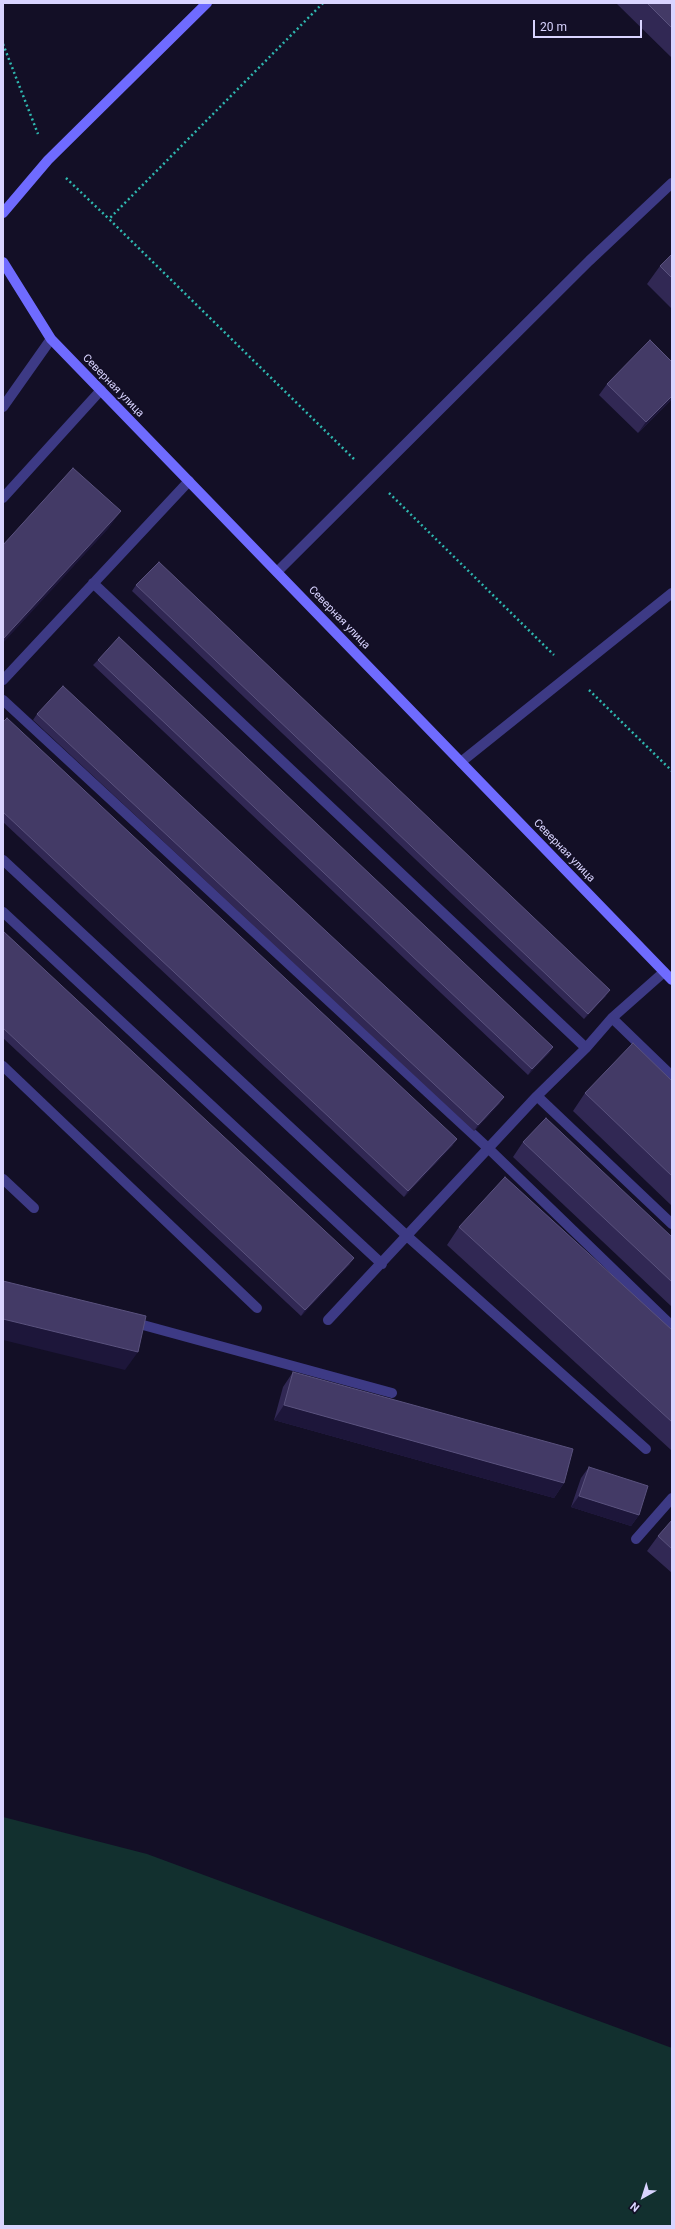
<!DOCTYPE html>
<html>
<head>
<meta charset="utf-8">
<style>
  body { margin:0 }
  #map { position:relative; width:675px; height:2229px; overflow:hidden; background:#130f26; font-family:Roboto,sans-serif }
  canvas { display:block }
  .frame { position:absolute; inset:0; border:4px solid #d9d4ff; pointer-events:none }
  .north { position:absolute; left:623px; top:2177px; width:40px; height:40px; -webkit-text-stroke:3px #130f26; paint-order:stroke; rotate:219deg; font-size:11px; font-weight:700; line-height:16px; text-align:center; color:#d9d4ff }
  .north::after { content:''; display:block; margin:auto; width:14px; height:18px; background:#d9d4ff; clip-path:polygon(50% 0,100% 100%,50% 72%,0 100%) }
  .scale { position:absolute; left:533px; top:20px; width:109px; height:18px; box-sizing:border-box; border:2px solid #d9d4ff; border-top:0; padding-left:5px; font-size:12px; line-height:14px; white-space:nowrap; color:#d9d4ff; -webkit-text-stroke:3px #130f26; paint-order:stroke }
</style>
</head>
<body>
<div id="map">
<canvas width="675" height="2229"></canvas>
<div class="frame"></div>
<div class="north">N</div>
<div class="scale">20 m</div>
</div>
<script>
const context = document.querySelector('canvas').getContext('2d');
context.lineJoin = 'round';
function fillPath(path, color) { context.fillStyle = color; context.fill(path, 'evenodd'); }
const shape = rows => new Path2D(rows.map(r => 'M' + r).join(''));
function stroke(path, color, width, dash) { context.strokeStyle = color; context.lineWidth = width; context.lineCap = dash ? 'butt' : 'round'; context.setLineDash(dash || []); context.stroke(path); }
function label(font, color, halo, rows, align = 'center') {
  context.font = font + ' Roboto,sans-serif'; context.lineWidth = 3.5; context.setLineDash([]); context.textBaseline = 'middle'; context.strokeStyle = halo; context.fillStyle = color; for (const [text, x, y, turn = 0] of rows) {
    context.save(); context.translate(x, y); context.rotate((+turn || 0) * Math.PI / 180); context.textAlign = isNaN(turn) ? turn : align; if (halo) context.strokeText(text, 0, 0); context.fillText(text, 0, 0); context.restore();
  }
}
fillPath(shape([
  [3,1817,147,1854,672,2048,672,2226,3,2226]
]), '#12302f');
stroke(shape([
  [323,3,109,219,354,459],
  [3,44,38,134],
  [66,178,109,219],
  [389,493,554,655],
  [589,690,672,771]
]), '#2fb8b0', 2.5, [2, 3]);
stroke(shape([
  [3,407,51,339],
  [3,498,101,390],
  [277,572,589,261,672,183],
  [93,583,586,1048],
  [3,680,189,481],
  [3,700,489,1149,672,1326],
  [461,762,672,593],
  [3,860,407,1236,646,1449],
  [3,912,382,1264],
  [612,1018,672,1076],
  [3,1066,257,1308],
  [537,1096,672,1224],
  [3,1179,34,1208],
  [328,1320,537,1096,586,1048,612,1018,664,972],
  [132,1322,392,1393],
  [636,1539,672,1498]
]), '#3d3a85', 10);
stroke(shape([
  [3,213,48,160,207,3],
  [3,262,51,339,672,980]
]), '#6f6bff', 10);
fillPath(shape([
  [616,3,672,3,672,58],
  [672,254,672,309,647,284,660,266],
  [607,384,672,399,638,433,599,395],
  [136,585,606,996,584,1019,132,591],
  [98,660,553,1047,549,1053,528,1075,93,665],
  [37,714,500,1103,474,1131,33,720],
  [3,722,453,1145,404,1197,3,822],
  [3,931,350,1264,301,1316,3,1038],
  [672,1081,672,1206,573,1111,585,1093],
  [523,1142,672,1237,672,1307,513,1157],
  [459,1227,672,1330,672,1449,671,1450,447,1245],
  [293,1372,564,1483,554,1498,274,1420,283,1387],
  [589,1467,639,1515,631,1526,571,1507,581,1478],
  [672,1520,672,1573,647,1551,658,1536]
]), '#312854');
fillPath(shape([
  [672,396,672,399,638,433,646,422],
  [121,511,108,529,3,643,3,639],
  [610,990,606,996,584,1019,588,1014],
  [553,1047,549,1053,528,1075,532,1069],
  [504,1097,500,1103,474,1131,478,1125],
  [457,1139,453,1145,404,1197,408,1191],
  [354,1258,350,1264,301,1316,305,1310],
  [3,1319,138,1352,125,1370,3,1340],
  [284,1405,564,1483,554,1498,274,1420],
  [579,1496,639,1515,631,1526,571,1507]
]), '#1d163a');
const building = shape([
  [647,3,672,3,672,28,647,3],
  [672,254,672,278,660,266,672,254],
  [650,340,672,362,672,396,646,422,607,384,650,340],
  [73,468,121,511,3,639,3,545,73,468],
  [159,562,610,990,588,1014,136,585,159,562],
  [119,637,553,1047,532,1069,98,660,119,637],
  [63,686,504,1097,478,1125,37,714,63,686],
  [7,718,457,1139,408,1191,3,812,3,722,7,718],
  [3,931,354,1258,305,1310,3,1028,3,931],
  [633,1043,672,1081,672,1176,585,1093,633,1043],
  [546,1118,672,1237,672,1282,523,1142,546,1118],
  [505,1177,672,1330,672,1422,459,1227,505,1177],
  [3,1281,146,1316,138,1352,3,1319,3,1281],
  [293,1372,573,1449,564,1483,284,1405,293,1372],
  [589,1467,648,1486,639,1515,579,1496,589,1467],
  [672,1520,672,1549,658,1536,672,1520]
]);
fillPath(building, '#433a66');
stroke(building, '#5a527e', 1);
label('11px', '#d9d4ff', '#130f26', [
  ["Северная улица",113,386,46],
  ["Северная улица",339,618,46],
  ["Северная улица",564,851,46]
]);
</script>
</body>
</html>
